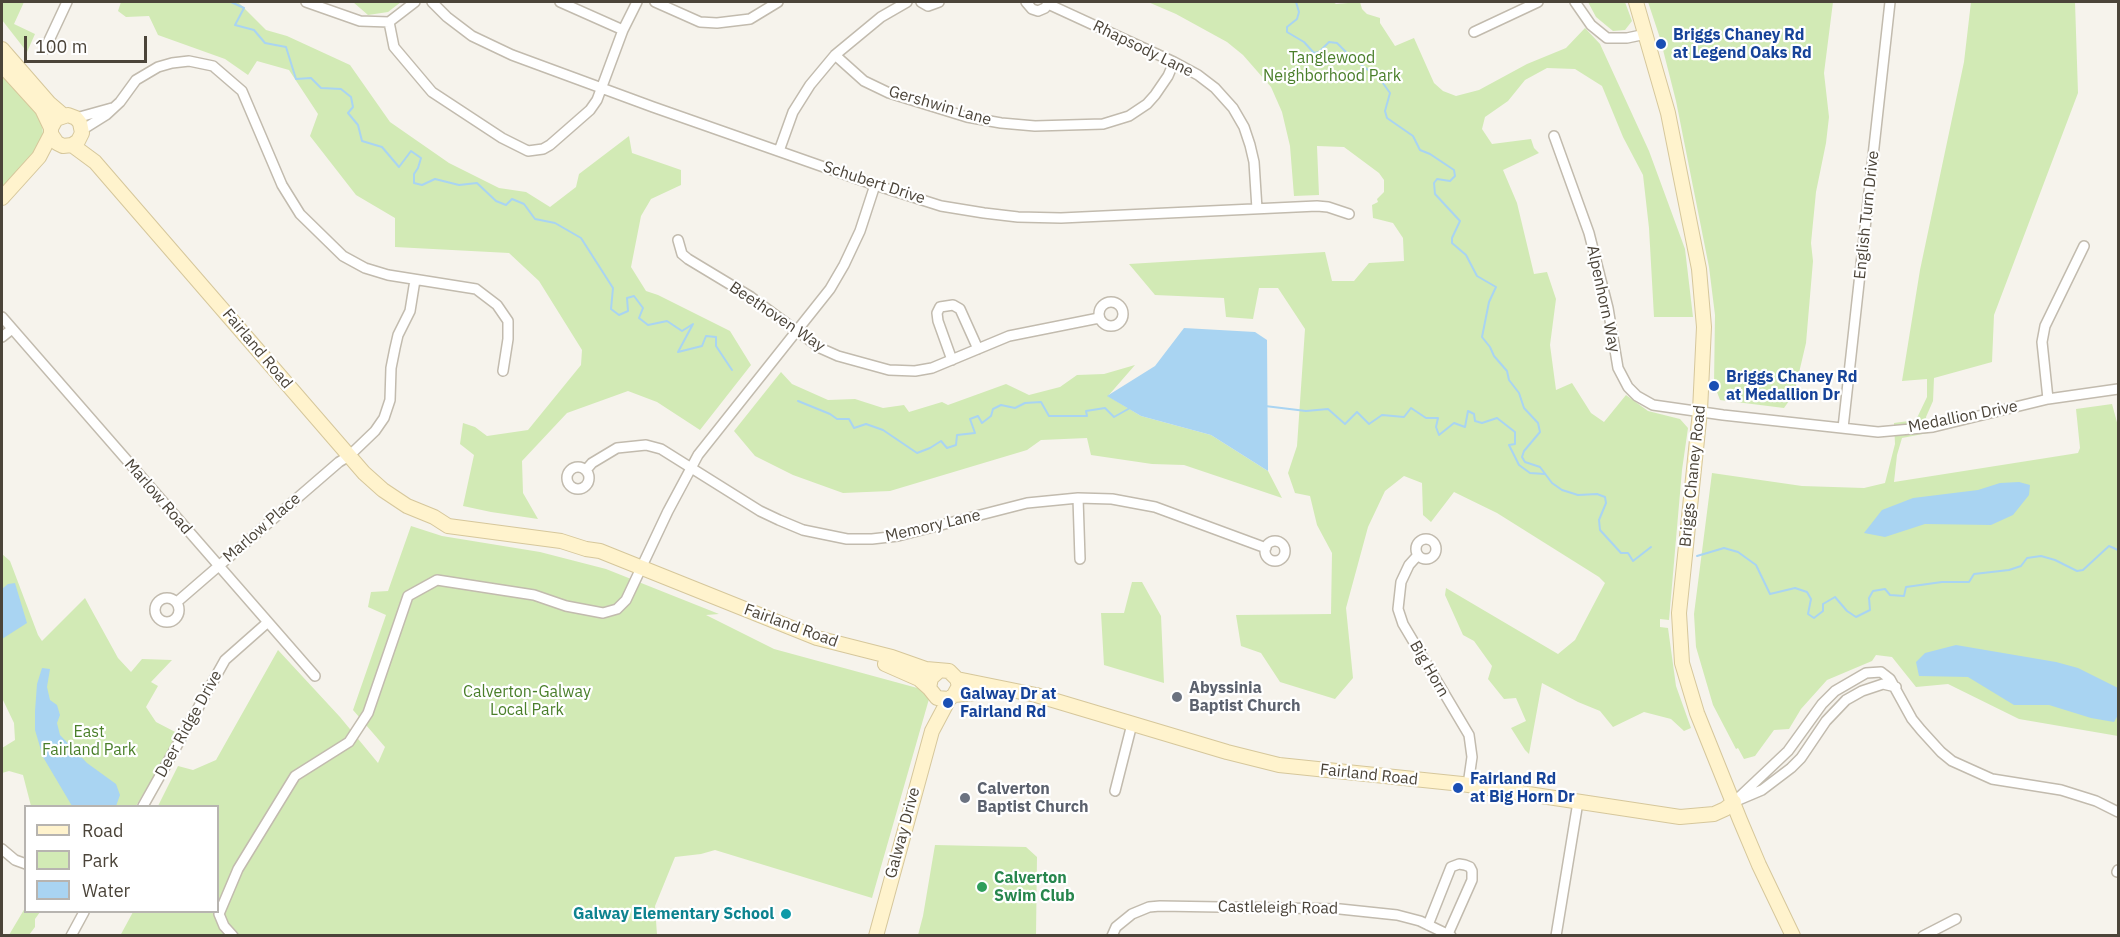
<!DOCTYPE html>
<html>
<head>
<meta charset="utf-8">
<style>
  body { margin:0 }
  #map { position:relative; width:2120px; height:937px; overflow:hidden; background:#f6f3ec; font-family:"IBM Plex Sans",sans-serif }
  canvas { display:block }
  .frame { position:absolute; inset:0; border:3px solid #4b4439; pointer-events:none }
  .legend { position:absolute; left:24px; top:805px; width:195px; height:108px; box-sizing:border-box; background:#fff; border:2px solid #b7b4b0; margin:0; padding:8px 10px; list-style:none; font-size:18px; color:#4b4439 }
  .legend li { display:flex; align-items:center; gap:12px; height:30px }
  .legend b { width:30px; border:2px solid #b7b4b0 }
  .scale { position:absolute; left:24px; top:36px; width:123px; height:27px; box-sizing:border-box; border:3px solid #4b4439; border-top:0; padding-left:8px; font-size:18px; line-height:21px; white-space:nowrap; color:#4b4439; -webkit-text-stroke:4px #fff; paint-order:stroke }
</style>
</head>
<body>
<div id="map">
<canvas width="2120" height="937"></canvas>
<div class="frame"></div>
<ul class="legend">
<li><b style="height:8px;background:#fff3cd"></b>Road</li>
<li><b style="height:16px;background:#d2eab5"></b>Park</li>
<li><b style="height:16px;background:#a9d4f2"></b>Water</li>
</ul>
<div class="scale">100 m</div>
</div>
<script>
const context = document.querySelector('canvas').getContext('2d');
context.lineJoin = 'round';
function fillPath(path, color) { context.fillStyle = color; context.fill(path, 'evenodd'); }
const shape = rows => new Path2D(rows.map(r => 'M' + r).join(''));
function stroke(path, color, width, dash) { context.strokeStyle = color; context.lineWidth = width; context.lineCap = dash ? 'butt' : 'round'; context.setLineDash(dash || []); context.stroke(path); }
function label(font, color, halo, rows, align = 'center') {
  context.font = font + ' "IBM Plex Sans",sans-serif'; context.lineWidth = 4.5; context.setLineDash([]); context.textBaseline = 'middle'; context.strokeStyle = halo; context.fillStyle = color; for (const [text, x, y, turn = 0] of rows) {
    context.save(); context.translate(x, y); context.rotate((+turn || 0) * Math.PI / 180); context.textAlign = isNaN(turn) ? turn : align; if (halo) context.strokeText(text, 0, 0); context.fillText(text, 0, 0); context.restore();
  }
}
fillPath(shape([
  [2,2,24,2,14,24,35,34,27,52,2,20],
  [121,2,238,2,266,30,287,36,350,65,390,122,449,163,499,188,526,192,550,207,576,187,579,174,629,136,632,153,681,170,681,185,651,199,641,216,631,267,646,291,658,295,730,331,751,365,700,430,657,402,628,391,567,413,522,461,523,493,538,519,491,512,463,506,474,455,460,444,463,423,475,427,487,436,528,430,581,365,582,350,539,281,509,253,395,247,395,218,356,195,310,136,318,114,289,70,257,61,248,75,225,59,158,35,149,16,126,17,118,11],
  [353,2,401,2,388,12,368,15],
  [1148,2,1333,2,1336,4,1360,2,1362,9,1367,14,1380,18,1380,23,1395,46,1414,38,1434,83,1443,91,1456,96,1479,90,1527,64,1566,48,1585,28,1600,44,1649,151,1685,249,1693,317,1654,317,1649,228,1643,175,1623,137,1602,86,1575,69,1547,68,1525,80,1508,101,1485,117,1482,129,1492,144,1531,139,1534,148,1539,153,1503,170,1517,203,1534,274,1547,272,1556,299,1550,345,1556,390,1572,383,1591,413,1604,422,1626,395,1648,411,1680,419,1688,428,1682,470,1669,620,1660,619,1660,627,1668,628,1676,686,1691,728,1684,731,1671,719,1644,712,1613,727,1600,711,1578,702,1542,683,1529,754,1525,750,1511,728,1526,721,1516,698,1504,699,1488,679,1492,666,1474,641,1463,635,1445,595,1446,588,1558,654,1575,640,1605,583,1599,577,1497,513,1454,492,1431,522,1423,515,1422,483,1404,476,1385,491,1368,527,1346,608,1353,678,1335,699,1280,682,1261,653,1241,646,1236,615,1331,614,1332,553,1317,525,1310,496,1295,493,1288,473,1297,446,1305,329,1278,288,1259,288,1253,319,1226,317,1224,298,1155,295,1129,264,1325,252,1332,281,1354,281,1369,263,1404,261,1403,238,1393,223,1373,218,1372,205,1378,202,1377,199,1384,192,1384,180,1379,173,1344,147,1317,146,1319,195,1294,196,1290,146,1282,112,1271,87,1243,55,1227,42,1176,14],
  [1588,2,1625,2,1632,21,1625,30,1613,31,1596,17],
  [1648,2,1833,2,1824,73,1829,117,1826,143,1816,192,1811,243,1813,261,1806,343,1794,394,1784,408,1720,400,1714,384,1715,315,1709,267,1676,101,1660,38],
  [1971,2,2075,2,2078,93,1994,315,1992,362,1934,378,1933,401,1926,417,1928,433,1902,438,1897,455,1894,482,2078,453,2080,448,2076,409,2112,404,2118,426,2118,736,2019,719,1948,684,1916,687,1892,657,1876,655,1872,661,1827,680,1801,709,1789,729,1774,730,1755,756,1744,759,1738,748,1736,749,1713,705,1696,647,1694,614,1712,473,1802,486,1864,488,1885,483,1895,444,1894,423,1916,420,1927,397,1927,379,1902,381,1920,270,1964,62],
  [2,73,35,108,42,122,43,135,41,144,20,169,2,189],
  [1135,365,1108,396,1141,416,1211,435,1268,471,1282,498,1184,465,1152,464,1091,455,1087,438,1041,440,1027,450,890,491,843,493,793,475,755,456,734,431,781,372,792,384,828,400,855,399,883,408,904,405,909,412,942,402,948,405,1006,384,1029,395,1060,387,1077,375,1104,374],
  [411,526,442,536,540,552,606,569,719,614,706,615,774,649,921,689,929,699,872,898,715,850,701,854,675,857,655,906,657,935,120,936,133,912,218,912,218,806,158,806,178,766,193,770,216,760,278,650,340,717,378,763,385,747,353,710,386,615,368,607,371,592,388,591],
  [2,554,10,561,38,635,42,641,85,598,118,658,131,672,142,659,172,660,151,682,158,686,146,707,156,722,179,734,136,806,31,806,23,775,9,771,2,773,2,748,15,740,14,723,2,698],
  [1132,582,1142,582,1161,616,1164,683,1104,665,1101,613,1124,613],
  [935,845,1026,847,1037,857,1036,935,918,935,923,916],
  [25,908,26,912,40,912,35,919,35,927,29,935,2,935,9,935]
]), '#d2eab5');
fillPath(shape([
  [1184,328,1255,332,1267,340,1268,471,1211,435,1141,416,1107,396,1155,366],
  [2019,482,2030,485,2029,495,2013,515,1991,525,1925,524,1885,537,1864,533,1882,510,1913,498,1978,490,2000,483],
  [15,583,27,623,2,639,2,589,8,584],
  [1956,645,2056,662,2078,668,2118,688,2118,715,2114,722,2091,718,2049,705,2014,705,1968,677,1919,676,1916,662,1925,653],
  [42,668,50,669,47,687,50,700,57,705,60,715,57,723,60,735,87,763,116,784,120,795,116,806,72,806,43,757,35,730,35,711,37,684]
]), '#a9d4f2');
stroke(shape([
  [231,2,244,8,235,25,254,30,265,43,286,47,296,79,311,78,321,88,341,89,351,97,353,107,348,113,358,125,362,141,382,147,399,167,411,151,421,158,418,168,414,174,414,183,422,185,435,179,459,185,477,183,496,201,506,205,512,199,524,204,535,219,555,223,581,238,613,288,611,309,619,315,628,311,627,298,634,296,643,308,639,318,648,325,667,321,682,331,693,324,678,352,702,346,706,336,716,337,716,346,732,370],
  [1296,2,1299,12,1297,19,1287,27,1287,32,1304,42,1314,53,1319,52,1329,42,1337,43,1351,57,1380,79,1390,93,1385,111,1387,118,1413,136,1420,150,1430,154,1454,170,1455,176,1450,181,1437,179,1434,183,1435,194,1460,221,1452,238,1452,243,1466,255,1477,276,1496,287,1489,302,1482,337,1490,347,1494,356,1507,371,1509,380,1519,393,1524,408,1538,423,1540,432,1524,451,1522,457,1525,462,1540,467,1552,483,1562,490,1578,495,1597,494,1605,497,1606,503,1599,520,1600,530,1621,553,1628,553,1633,561,1651,547],
  [798,401,830,414,837,419,849,419,854,428,866,424,883,430,917,453,930,448,941,441,947,448,956,445,957,435,975,433,970,419,978,416,982,423,991,416,993,409,1001,405,1015,408,1025,403,1041,402,1049,416,1087,416,1086,411,1105,408,1114,417,1130,408],
  [1265,406,1306,411,1328,409,1345,424,1357,412,1369,424,1382,415,1404,417,1411,408,1426,418,1438,418,1436,427,1439,435,1454,423,1465,427,1468,411,1474,414,1475,421,1482,423,1497,418,1515,432,1515,444,1509,445,1519,465,1530,473,1545,474],
  [1697,556,1724,548,1738,552,1756,565,1770,594,1795,588,1807,592,1811,599,1808,614,1814,618,1823,611,1823,604,1835,597,1847,611,1856,617,1870,610,1869,598,1873,591,1885,589,1890,595,1904,596,1906,587,1942,582,1969,582,1974,574,2009,570,2021,566,2027,558,2041,556,2055,560,2077,571,2083,570,2109,546,2118,550]
]), '#a9d4f2', 2);
const street = shape([
  [306,2,360,21,389,22,415,2],
  [432,2,447,17,472,36,512,55,653,107,875,185,941,206,984,213,1018,217,1061,218,1317,206,1328,207,1349,214],
  [560,2,623,30],
  [655,2,700,22,717,23,750,19,778,2],
  [921,2,928,6,939,2],
  [1026,2,1032,9,1038,11,1045,8,1049,2],
  [1575,2,1591,25,1607,38,1627,38,1646,34],
  [1048,4,1174,62,1198,75,1215,88,1233,108,1244,127,1250,145,1254,162,1257,209],
  [389,22,394,47,432,92,502,138,528,151,543,149,550,145,590,110,597,100,623,30,637,2],
  [1474,32,1538,2],
  [45,49,67,2],
  [835,55,864,81,889,93,967,117,1001,123,1035,126,1103,124,1129,116,1147,104,1155,95,1168,76,1174,62],
  [76,118,112,108],
  [82,130,106,115,120,102,136,80,158,67,172,63,189,61,213,66,242,91,282,185,300,214,343,256,365,268,388,275,476,289,497,305,508,321,508,339,503,371],
  [1554,136,1589,233,1608,308,1618,368,1628,387,1637,396,1653,405,1723,415,1878,432,1933,427,2048,399,2118,389],
  [779,151,793,112,810,85,835,55,881,17,907,2],
  [678,240,682,254,688,259,751,297,820,348,838,356,889,370,915,371,932,368,1009,336,1099,318],
  '1099 314a12 12 0 1 1 24 0a12 12 0 1 1-24 0Z',
  [2,317,315,676],
  [2,337,12,329],
  [952,360,938,321,937,313,940,307,953,305,960,309,978,349],
  [2048,399,2042,342,2045,326,2084,246],
  [1843,428,1890,2],
  '567 478a11 11 0 1 1 22 0a11 11 0 1 1-22 0Z',
  [586,470,592,463,617,448,646,445,661,449,760,511,779,520,803,530,847,539,872,539,898,536,1027,503,1078,498,1112,499,1155,507,1266,548],
  [1078,498,1080,559],
  '1416 549a10 10 0 1 1 20 0a10 10 0 1 1-20 0Z',
  '1265 551a10 10 0 1 1 20 0a10 10 0 1 1-20 0Z',
  [1418,555,1409,565,1401,582,1398,609,1403,624,1469,735,1472,757,1468,785],
  '155 610a12 12 0 1 1 24 0a12 12 0 1 1-24 0Z',
  [177,602,339,462,349,456,375,431,384,418,390,400,391,368,395,348,398,335,410,311,415,280],
  [1115,791,1132,724],
  [1736,801,1762,790,1791,768,1801,758,1826,721,1846,700,1862,691,1883,684,1896,687],
  [1734,802,1788,751,1822,704,1835,691,1866,673,1881,672,1890,679,1912,719,1921,730,1941,752,1952,761,1992,779,2061,790,2096,801,2118,812],
  [143,806,225,660,268,622],
  [2,849,15,860,26,864],
  [2117,872,2118,870],
  [1428,925,1451,867,1459,864,1465,865,1470,867,1472,871,1472,880,1448,934],
  [71,936,84,912],
  [233,936,224,926,219,914,238,869,295,776,349,742,368,713,408,596,437,580,534,595,566,606,603,613,617,609,626,600,668,511,698,455,830,289,844,265,860,231,875,185],
  [1112,936,1116,927,1132,914,1149,907,1160,906,1340,909,1397,915,1420,921,1451,936],
  [1556,936,1578,802],
  [1923,936,1956,919]
]);
const secondary = shape([
  [1636,2,1668,113,1699,269,1704,327,1700,411,1679,613,1682,663,1697,713,1740,820,1759,865,1793,936],
  [2,49,49,103,63,115],
  [2,65,42,109,51,128,51,134,57,143,63,146,72,145,78,141,82,133,80,123,76,118,68,115,56,119,51,128],
  [72,145,95,162,364,473,383,490,407,506,434,517,448,526,561,541,586,549,600,551,817,638,892,657,926,669,949,671,957,679,959,686,954,695,949,699,937,698,929,688,931,678,939,671],
  [2,198,39,157,51,134],
  [885,664,919,679,929,688],
  [957,679,1036,695,1227,752,1279,765,1462,784,1680,817,1714,814,1725,809,1734,802],
  [954,695,997,691],
  [876,936,932,731,949,699]
]);
stroke(street, '#c2bbae', 12);
stroke(secondary, '#d6c79b', 16);
stroke(street, '#fff', 9);
stroke(secondary, '#fff3cd', 14);
for (const [x, y, r, color] of [
  [1661,44,6,"#1a4fb4"],
  [1714,386,6,"#1a4fb4"],
  [1177,697,6,"#6b7280"],
  [948,703,6,"#1a4fb4"],
  [1458,788,6,"#1a4fb4"],
  [965,798,6,"#6b7280"],
  [982,887,6,"#2e9e5b"],
  [786,914,6,"#0f9aa8"]
]) { const dot = new Path2D(); dot.arc(x, y, r, 0, 2 * Math.PI); context.fillStyle = color; context.fill(dot); stroke(dot, '#fff', 2); }
label('bold 16px', '#164399', '#fff', [
  ["Briggs Chaney Rd",1673,35],
  ["at Legend Oaks Rd",1673,53],
  ["Briggs Chaney Rd",1726,377],
  ["at Medallion Dr",1726,395],
  ["Galway Dr at",960,694],
  ["Fairland Rd",960,712],
  ["Fairland Rd",1470,779],
  ["at Big Horn Dr",1470,797]
], 'left');
label('16px', '#4b4439', '#fff', [
  ["Rhapsody Lane",1143,49,26],
  ["Gershwin Lane",940,106,16],
  ["Schubert Drive",874,183,18],
  ["English Turn Drive",1867,215,-84],
  ["Alpenhorn Way",1603,299,78],
  ["Beethoven Way",777,317,34],
  ["Fairland Road",257,349,50],
  ["Medallion Drive",1963,417,-11],
  ["Briggs Chaney Road",1693,476,-84],
  ["Marlow Road",158,497,49],
  ["Memory Lane",933,526,-13],
  ["Marlow Place",262,528,-41],
  ["Fairland Road",791,626,20],
  ["Big Horn",1429,669,60],
  ["Deer Ridge Drive",189,724,-61],
  ["Fairland Road",1369,775,6],
  ["Galway Drive",903,833,-75],
  ["Castleleigh Road",1278,908,1]
]);
label('16px', '#4a7f2a', '#fff', [
  ["Tanglewood",1332,58],
  ["Neighborhood Park",1332,76],
  ["Calverton-Galway",527,692],
  ["Local Park",527,710],
  ["East",89,732],
  ["Fairland Park",89,750]
]);
label('bold 16px', '#5b616d', '#fff', [
  ["Abyssinia",1189,688],
  ["Baptist Church",1189,706],
  ["Calverton",977,789],
  ["Baptist Church",977,807]
], 'left');
label('bold 16px', '#27864d', '#fff', [
  ["Calverton",994,878],
  ["Swim Club",994,896]
], 'left');
label('bold 16px', '#0d838f', '#fff', [
  ["Galway Elementary School",774,914]
], 'right');
</script>
</body>
</html>
